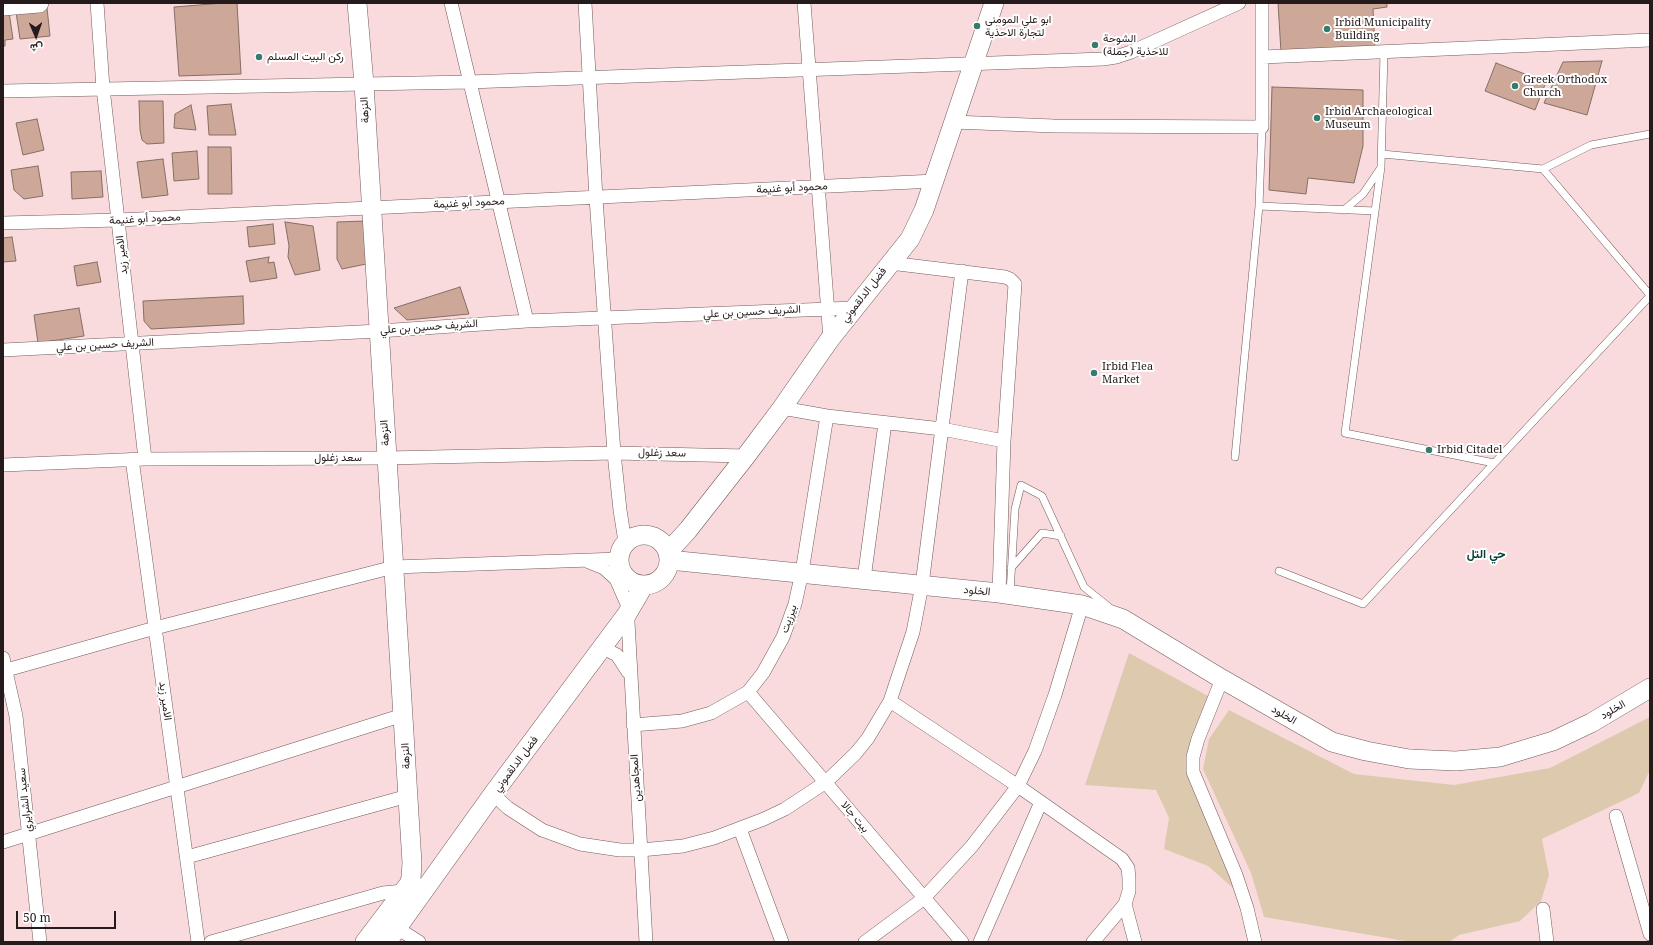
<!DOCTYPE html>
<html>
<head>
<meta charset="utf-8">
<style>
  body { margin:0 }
  #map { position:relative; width:1653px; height:945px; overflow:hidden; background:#f9dbdd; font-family:"Noto Serif",Vazirmatn,serif }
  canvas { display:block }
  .frame { position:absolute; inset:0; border:4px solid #251b1c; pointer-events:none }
  .north { position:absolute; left:16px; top:16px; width:40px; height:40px; -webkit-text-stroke:3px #fff; paint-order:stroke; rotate:178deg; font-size:11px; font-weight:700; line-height:16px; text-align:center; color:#251b1c }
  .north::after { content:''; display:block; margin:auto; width:14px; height:18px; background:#251b1c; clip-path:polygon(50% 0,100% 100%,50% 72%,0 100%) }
  .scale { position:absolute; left:16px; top:911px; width:100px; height:18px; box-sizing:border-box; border:2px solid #251b1c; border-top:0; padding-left:5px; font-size:12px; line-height:14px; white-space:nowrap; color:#251b1c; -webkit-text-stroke:3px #fff; paint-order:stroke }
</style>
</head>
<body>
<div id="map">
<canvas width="1653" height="945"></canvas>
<div class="frame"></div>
<div class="north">ش</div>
<div class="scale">50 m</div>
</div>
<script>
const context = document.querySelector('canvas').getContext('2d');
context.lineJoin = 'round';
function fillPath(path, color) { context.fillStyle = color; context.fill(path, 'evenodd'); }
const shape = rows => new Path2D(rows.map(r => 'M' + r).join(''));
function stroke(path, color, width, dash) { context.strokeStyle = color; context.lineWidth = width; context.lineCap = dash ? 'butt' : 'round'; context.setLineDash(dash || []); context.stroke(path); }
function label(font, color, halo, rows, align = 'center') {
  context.font = font + ' "Noto Serif",Vazirmatn,serif'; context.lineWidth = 4; context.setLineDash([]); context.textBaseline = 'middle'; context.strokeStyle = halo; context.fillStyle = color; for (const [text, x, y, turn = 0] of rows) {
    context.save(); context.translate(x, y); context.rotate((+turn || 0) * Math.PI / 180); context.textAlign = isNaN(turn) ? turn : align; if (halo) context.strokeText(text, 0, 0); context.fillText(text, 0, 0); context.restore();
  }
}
fillPath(shape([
  [1129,653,1210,697,1193,772,1241,895,1208,866,1164,849,1169,818,1156,790,1085,785],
  [1229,710,1354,774,1454,785,1550,768,1650,717,1650,770,1639,793,1542,839,1549,875,1541,901,1520,921,1459,935,1449,942,1411,942,1264,917,1251,873,1203,769,1209,739]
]), '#ddcaae');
const building = shape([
  [224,3,237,3,241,74,179,76,174,7,224,3],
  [1278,3,1387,3,1387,7,1373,9,1375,48,1281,52,1278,3],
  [47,8,50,36,20,39,16,12,47,8],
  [9,12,13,39,5,40,5,46,3,46,3,13,9,12],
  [1602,61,1587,115,1544,103,1563,62,1602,61],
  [1496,63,1546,82,1535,110,1485,91,1496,63],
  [1272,87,1363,90,1363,146,1354,183,1308,178,1306,194,1269,190,1272,87],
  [139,101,163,101,164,143,147,144,142,140,140,130,139,101],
  [231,104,236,135,209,135,207,106,231,104],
  [191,105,196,130,174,128,175,114,191,105],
  [37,119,44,150,23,155,16,123,37,119],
  [208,147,231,147,232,194,208,194,208,147],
  [197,151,199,179,174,181,172,153,197,151],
  [163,159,168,195,142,198,137,162,163,159],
  [38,166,43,196,24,199,14,190,11,170,38,166],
  [101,171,103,197,72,199,71,172,101,171],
  [365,221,371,263,342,269,337,259,337,222,365,221],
  [285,222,313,226,320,270,295,275,288,257,289,246,285,222],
  [273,224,275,244,249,247,247,227,273,224],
  [12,237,16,261,3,262,3,238,12,237],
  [269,257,268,263,274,262,277,278,250,282,246,261,269,257],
  [97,262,101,282,77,286,74,266,97,262],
  [460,287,469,314,407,320,394,308,460,287],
  [243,296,244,324,151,329,144,321,143,301,243,296],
  [79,308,84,336,38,343,34,315,79,308]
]);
fillPath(building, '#cda898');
stroke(building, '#856e64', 1);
const lane = shape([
  [1384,52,1381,167,1345,433,1494,463],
  [1382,154,1543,169,1591,145,1650,134],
  [1543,169,1650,295],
  [1259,206,1375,211],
  [1344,210,1363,194,1380,169],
  [1235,457,1259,206,1262,127],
  [1011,568,1042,533,1061,536],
  [1279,571,1363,604,1650,296],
  [1010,593,1015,509,1021,485,1042,496,1084,587,1109,607]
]);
const street = shape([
  [97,3,103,88,145,459],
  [451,3,527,321],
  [585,3,596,198,614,453,620,510,625,542],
  [804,3,830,339],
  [1263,57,1650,40],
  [3,91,469,82,1103,59,1116,57,1131,52,1239,3],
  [953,122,1054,126,1262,127,1262,3],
  [3,223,118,220,935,181],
  [890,263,1005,277,1010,279,1015,284,1004,441,999,593],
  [3,350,379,331,527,321,854,308],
  [782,408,827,416,942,429,1004,441],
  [132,459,198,942],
  [3,465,145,459,387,458,614,453,746,456],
  [589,562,604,568,616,579,627,604,646,942],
  [864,579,885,423],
  [603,648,617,655,628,672],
  [3,658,16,716,40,942],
  [3,671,155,628,394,567,619,559],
  [1222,679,1198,739,1193,757,1193,772,1236,875,1247,908,1255,942],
  [748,692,962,942],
  [890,701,1018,786,1122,859,1128,868,1129,878,1129,891,1125,904,1093,942],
  [633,725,682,721,711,713,748,692,763,673,783,637,795,604,802,572,827,416],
  [493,794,508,808,542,830,580,844,620,850,641,850,683,846,714,838,764,819,785,809,826,782,856,753,868,738,890,701,913,632,922,585,962,271],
  [1616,816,1650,934],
  [740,829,782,942],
  [3,842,403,715],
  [187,857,408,796],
  [1125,904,1135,942],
  [1543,909,1547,942],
  [397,928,419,942],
  [211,942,383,893,403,891],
  [865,942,923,899,972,846,1018,786,1035,751,1055,695,1082,605],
  [980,942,1041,802]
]);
const secondary = shape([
  [357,3,364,84,412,863,411,878,409,884,365,942],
  [3,6,39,3],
  '619 560a25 25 0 1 1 50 0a25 25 0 1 1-50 0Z',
  [668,552,688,530,746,456,782,408,830,339,910,239,924,210,994,3],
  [669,560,999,593,1082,605,1123,619,1222,679,1332,742,1366,751,1409,759,1456,761,1500,757,1553,741,1591,723,1650,688],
  [387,942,493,794,627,614,644,585]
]);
stroke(lane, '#735a5c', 8);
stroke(street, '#735a5c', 14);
stroke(secondary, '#735a5c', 20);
stroke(lane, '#fff', 7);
stroke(street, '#fff', 13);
stroke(secondary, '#fff', 19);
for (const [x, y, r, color] of [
  [977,26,4,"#377b6f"],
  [1327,29,4,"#377b6f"],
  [1095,45,4,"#377b6f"],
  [259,57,4,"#377b6f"],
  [1515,86,4,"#377b6f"],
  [1317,118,4,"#377b6f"],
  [1094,373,4,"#377b6f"],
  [1429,450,4,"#377b6f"]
]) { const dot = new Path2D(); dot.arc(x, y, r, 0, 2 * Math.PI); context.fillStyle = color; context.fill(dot); stroke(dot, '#fff', 1.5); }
label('11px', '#251b1c', '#fff', [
  ["ابو علي المومني",985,20],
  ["لتجارة الاحذية",985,33],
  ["Irbid Municipality",1335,23],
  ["Building",1335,36],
  ["الشوحة",1103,39],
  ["للاحذية (جملة)",1103,52],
  ["ركن البيت المسلم",267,57],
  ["Greek Orthodox",1523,80],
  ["Church",1523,93],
  ["Irbid Archaeological",1325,112],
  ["Museum",1325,125],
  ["Irbid Flea",1102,367],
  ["Market",1102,380],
  ["Irbid Citadel",1437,450]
], 'left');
label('11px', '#251b1c', '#fff', [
  ["النزهة",365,110,-93],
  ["محمود أبو غنيمة",792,188,-3],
  ["محمود أبو غنيمة",469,203,-3],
  ["محمود أبو غنيمة",145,219,-3],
  ["الامير زيد",122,255,-96],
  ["فضل الدلقموني",864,295,-52],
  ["الشريف حسين بن علي",752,312,-3],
  ["الشريف حسين بن علي",429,327,-4],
  ["الشريف حسين بن علي",105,345,-3],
  ["النزهة",385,433,-94],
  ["سعد زغلول",662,453,1],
  ["سعد زغلول",338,458],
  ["الخلود",977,591,5],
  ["بيرزيت",789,619,-71],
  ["الامير زيد",165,701,82],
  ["الخلود",1613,710,-30],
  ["الخلود",1284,715,30],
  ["النزهة",406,756,-93],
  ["فضل الدلقموني",516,764,-53],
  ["المجاهدين",636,778,-94],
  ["سعيد الشرايري",25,800,-96],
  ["بيت جالا",855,817,50]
]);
label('bold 12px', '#014037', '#fff', [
  ["حي التل",1486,555]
]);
</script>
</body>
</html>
